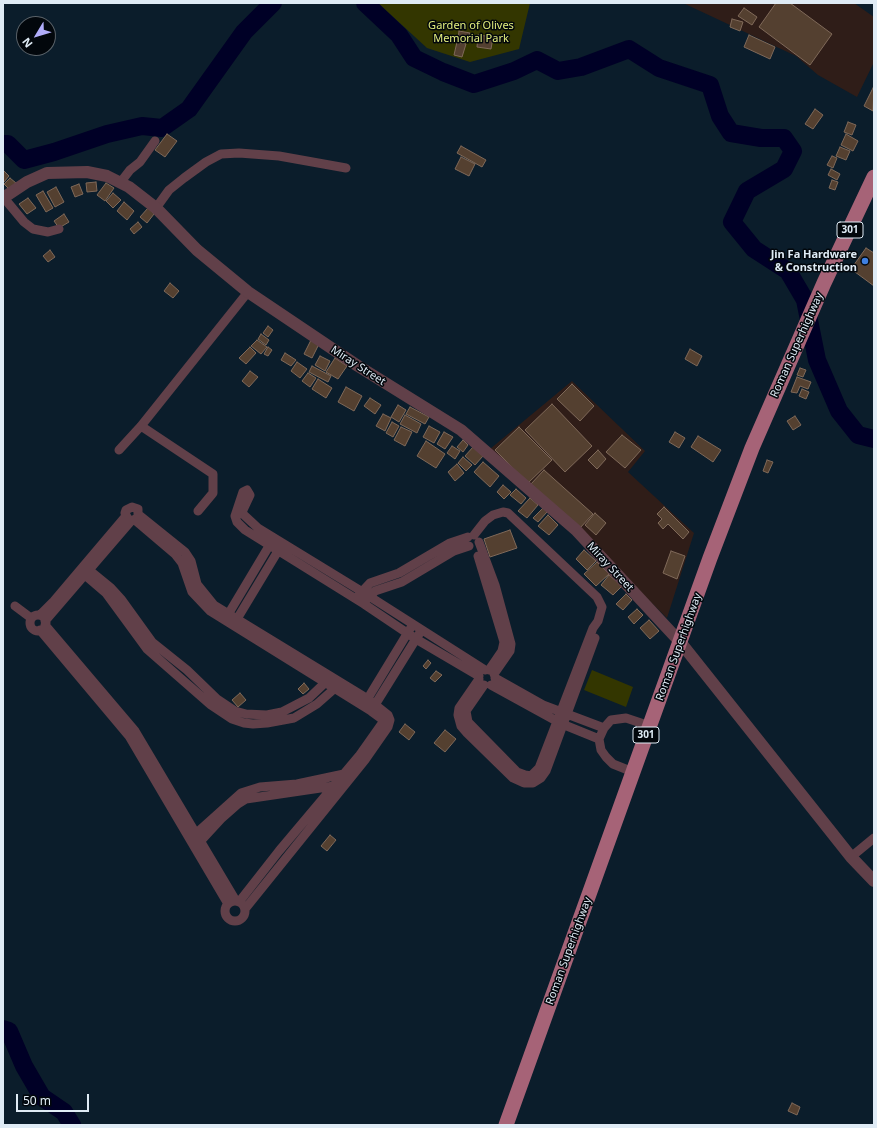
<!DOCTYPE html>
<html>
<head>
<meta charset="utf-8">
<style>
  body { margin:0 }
  #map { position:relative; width:877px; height:1128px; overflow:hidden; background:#0b1d2b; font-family:"Noto Sans",sans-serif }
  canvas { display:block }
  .frame { position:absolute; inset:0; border:4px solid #dfebf5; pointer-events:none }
  .north { position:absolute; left:16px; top:16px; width:40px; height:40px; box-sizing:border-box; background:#02070c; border:1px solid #5a6269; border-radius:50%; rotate:232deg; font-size:11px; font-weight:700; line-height:16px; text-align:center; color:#dfebf5 }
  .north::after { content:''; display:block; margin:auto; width:14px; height:18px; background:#b1adfa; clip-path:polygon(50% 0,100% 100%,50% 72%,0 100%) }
  .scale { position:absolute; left:16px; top:1094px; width:73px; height:18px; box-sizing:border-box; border:2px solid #dfebf5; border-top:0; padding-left:5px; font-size:12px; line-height:14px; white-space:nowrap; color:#dfebf5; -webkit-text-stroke:3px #02070c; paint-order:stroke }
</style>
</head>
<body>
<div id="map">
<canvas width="877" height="1128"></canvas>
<div class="frame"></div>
<div class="north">N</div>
<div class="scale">50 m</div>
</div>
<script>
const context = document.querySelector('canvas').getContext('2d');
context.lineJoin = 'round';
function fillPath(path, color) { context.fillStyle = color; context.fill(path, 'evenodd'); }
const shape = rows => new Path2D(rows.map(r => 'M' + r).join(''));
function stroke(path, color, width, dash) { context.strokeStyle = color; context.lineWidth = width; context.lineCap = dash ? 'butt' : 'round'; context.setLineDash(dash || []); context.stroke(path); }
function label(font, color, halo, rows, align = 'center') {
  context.font = font + ' "Noto Sans",sans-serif'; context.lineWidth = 3; context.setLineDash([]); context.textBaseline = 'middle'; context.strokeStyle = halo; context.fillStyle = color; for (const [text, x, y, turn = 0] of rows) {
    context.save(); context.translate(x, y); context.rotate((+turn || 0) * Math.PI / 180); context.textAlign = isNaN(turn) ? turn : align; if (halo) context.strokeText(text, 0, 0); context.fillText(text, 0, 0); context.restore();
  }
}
fillPath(shape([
  [683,3,854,3,874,17,874,62,857,97,818,75,796,56],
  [572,381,645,451,628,472,694,533,667,618,577,530,490,449]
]), '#2f1d18');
fillPath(shape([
  [378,3,530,3,519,49,470,62,427,48],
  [592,670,633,687,626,707,584,690]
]), '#333600');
stroke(shape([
  [365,3,399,35,414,58,443,72,474,84,514,71,537,60,558,71,581,67,629,49,659,68,710,85,720,116,731,133,761,138,784,138,793,151,784,169,747,191,732,222,754,249,788,271,805,300,817,360,839,411,858,435,874,439],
  [3,144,8,144,24,160,54,152,107,134,142,126,162,128,189,109,244,32,273,3],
  [3,1029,9,1031,24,1066,42,1097,64,1112,72,1125]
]), '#000026', 18);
const building = shape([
  [776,3,790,3,832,34,810,65,759,27,776,3],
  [744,8,757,17,752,25,738,16,744,8],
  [732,19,743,22,740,31,730,27,732,19],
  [459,31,470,33,468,42,458,40,459,31],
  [478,35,493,37,491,49,477,47,478,35],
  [749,35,775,47,770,59,744,47,749,35],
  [457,42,466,44,462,57,454,55,457,42],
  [873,88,874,89,873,111,864,106,873,88],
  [815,109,823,115,813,129,805,124,815,109],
  [848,122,856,125,852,135,844,132,848,122],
  [167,134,177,141,165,157,155,150,167,134],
  [846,134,858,141,853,151,841,145,846,134],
  [461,146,486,160,482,167,457,153,461,146],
  [840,147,850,151,846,160,836,156,840,147],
  [832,156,837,158,833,168,827,165,832,156],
  [461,157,475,164,469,176,455,169,461,157],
  [831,169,840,174,837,180,828,175,831,169],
  [3,170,9,176,4,182,3,181,3,170],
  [10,178,16,183,9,189,4,184,10,178],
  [832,180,838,182,835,190,829,188,832,180],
  [96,182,97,191,87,192,86,183,96,182],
  [106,183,114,188,105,201,97,195,106,183],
  [79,184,83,194,75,197,71,187,79,184],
  [56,187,64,202,55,207,47,192,56,187],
  [43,191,53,208,46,212,36,195,43,191],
  [113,193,121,200,113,208,106,201,113,193],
  [28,198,36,208,27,214,19,204,28,198],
  [124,202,134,211,127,220,117,211,124,202],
  [148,208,154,214,147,223,140,217,148,208],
  [64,214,69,222,59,228,54,221,64,214],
  [138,222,142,227,134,234,130,229,138,222],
  [866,248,874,253,874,286,851,269,866,248],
  [50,250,55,257,48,262,43,256,50,250],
  [170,283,179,291,173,298,164,291,170,283],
  [268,326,273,330,268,337,263,333,268,326],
  [261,334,269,340,266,345,258,339,261,334],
  [257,340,267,347,261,354,251,346,257,340],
  [311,340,319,344,312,358,304,354,311,340],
  [250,347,256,353,246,364,239,358,250,347],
  [268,347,272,350,268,356,264,354,268,347],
  [690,349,702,356,697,366,685,359,690,349],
  [285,353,296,360,291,366,281,360,285,353],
  [320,356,330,361,325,371,315,365,320,356],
  [335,358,347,366,338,379,326,372,335,358],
  [297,362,307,369,300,378,291,371,297,362],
  [312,366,331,376,328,382,309,372,312,366],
  [800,368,806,370,803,377,797,375,800,368],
  [250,371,258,377,249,387,242,381,250,371],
  [308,373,316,378,310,387,302,381,308,373],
  [797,377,811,382,808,389,800,386,797,393,791,392,797,377],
  [318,379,332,388,326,398,312,389,318,379],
  [572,384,594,406,580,421,557,399,572,384],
  [346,387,362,396,354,411,338,402,346,387],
  [802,389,809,392,806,399,799,396,802,389],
  [370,398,381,405,375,414,364,406,370,398],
  [552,404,592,446,565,472,525,430,552,404],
  [398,405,406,410,399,422,391,417,398,405],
  [410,407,429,417,425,424,406,414,410,407],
  [383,414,391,418,385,431,376,426,383,414],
  [405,415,421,424,417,433,400,424,405,415],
  [795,416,801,425,793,430,787,421,795,416],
  [392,422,399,426,393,437,386,433,392,422],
  [429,426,440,432,434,443,423,437,429,426],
  [401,427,412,432,405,446,394,440,401,427],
  [519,427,552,460,528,483,495,450,519,427],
  [444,432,453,437,445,449,437,444,444,432],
  [675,432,685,438,679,448,669,442,675,432],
  [622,435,641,450,625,468,606,452,622,435],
  [698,436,721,450,713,462,691,447,698,436],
  [463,440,468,445,463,452,457,447,463,440],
  [426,441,445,454,436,468,417,456,426,441],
  [452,446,460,451,455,459,447,453,452,446],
  [473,447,483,456,475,465,465,456,473,447],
  [598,450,606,459,597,469,588,460,598,450],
  [463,457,472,465,466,471,458,463,463,457],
  [767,460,773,462,768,473,763,471,767,460],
  [483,462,499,476,490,487,474,472,483,462],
  [457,464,464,473,455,481,448,472,457,464],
  [544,470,593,514,579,529,530,485,544,470],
  [503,485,511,492,504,499,497,492,503,485],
  [516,489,526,498,521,504,510,495,516,489],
  [530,498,538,505,527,518,518,511,530,498],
  [664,507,689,532,683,539,668,524,663,529,658,523,662,519,657,514,664,507],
  [543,508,547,512,538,522,533,518,543,508],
  [595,513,606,523,596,535,585,525,595,513],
  [548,515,558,525,549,535,538,526,548,515],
  [510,530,517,548,490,557,484,539,510,530],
  [584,550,596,561,587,570,576,559,584,550],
  [671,551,685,556,677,579,663,573,671,551],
  [597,562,609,574,596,586,584,574,597,562],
  [609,575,622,586,613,595,601,585,609,575],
  [626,594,632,600,623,610,616,604,626,594],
  [637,609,643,615,634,624,628,617,637,609],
  [649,620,659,631,650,639,640,628,649,620],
  [428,660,431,663,426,669,423,666,428,660],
  [436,671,442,675,435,682,430,678,436,671],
  [304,683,309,689,303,694,298,689,304,683],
  [240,693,246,700,238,707,232,700,240,693],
  [405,724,415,732,409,740,399,732,405,724],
  [445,730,456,739,445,752,434,743,445,730],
  [330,835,336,840,327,851,321,846,330,835],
  [792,1103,800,1107,797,1115,788,1111,792,1103]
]);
fillPath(building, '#544030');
stroke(building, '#7f6959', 1);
stroke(shape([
  [120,183,130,170,140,162,155,141],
  [4,198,24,222,33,229,48,232,59,229],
  [156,208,169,190,184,178,206,162,221,154,239,153,279,156,346,168],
  [141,426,213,474,213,493,198,511],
  [119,450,141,426,248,292],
  [139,515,185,552,191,561,197,584,214,605,368,699,388,715,390,720,388,727,365,760,245,909],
  [135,520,175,554,182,563,192,592,210,611,371,711,382,719,383,722,359,756,279,851,239,902],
  [474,535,485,521,493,515,503,512,508,513,597,597,602,607,598,621,593,628,539,768,531,776,525,775,517,772,468,722,466,711,484,685],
  [479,542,495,585,511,644,510,651,494,674],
  [478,556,504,642,502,651,489,670],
  [89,570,111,588,121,599,152,642,187,670,217,699,235,711,246,714,267,715,282,712,309,698,329,679],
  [85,575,106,593,147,649,211,705,232,719,244,723,253,724,267,723,294,718,317,704,334,689,337,684],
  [358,596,370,583,399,573,450,543,468,537],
  [365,601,375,591,402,582,454,551,469,546],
  [15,606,31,618],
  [40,615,54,601,126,516],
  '30 623a8 8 0 1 1 16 0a8 8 0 1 1-16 0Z',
  [226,618,272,541],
  [45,621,131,521,138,518,138,509,132,507,126,510,125,513,128,519,131,521],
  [234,624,281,546],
  [45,625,135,731,236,901],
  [40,630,129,736,228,904],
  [479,676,416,639,364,604,245,530,237,522,235,516,243,492,247,490,250,495,242,512,244,515,258,528,361,591,485,670],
  [495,678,543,705,604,728],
  [479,679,459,708,458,715,461,726,467,733,513,778,524,783,533,783,541,778,546,771,595,638],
  [491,685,562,724,599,739],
  [365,703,410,629],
  [373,708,419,634],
  [633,772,613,764,606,757,601,750,599,739,604,728,611,720,626,718,650,726],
  [192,837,241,793,260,787,297,784,344,774],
  [197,845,221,819,238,804,246,799,334,786],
  [851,857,874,838],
  '225 911a10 10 0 1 1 20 0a10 10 0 1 1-20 0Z'
]), '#614049', 9);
stroke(shape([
  [3,198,27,182,47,173,87,172,107,176,129,187,156,208,197,250,248,292,358,366,461,430,576,530,681,643,851,857,874,881]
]), '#614049', 12);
stroke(shape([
  [506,1125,710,558,752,448,824,283,874,177]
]), '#a66377', 15);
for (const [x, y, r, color] of [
  [865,261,4,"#3f7fe0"]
]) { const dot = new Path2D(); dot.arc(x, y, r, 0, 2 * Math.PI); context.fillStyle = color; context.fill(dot); stroke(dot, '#02070c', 1.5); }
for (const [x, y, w] of [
  [850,230,26],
  [646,735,26]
]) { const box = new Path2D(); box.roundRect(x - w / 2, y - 8, w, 16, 3); context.fillStyle = '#02070c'; context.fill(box); stroke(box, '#dfebf5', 1); }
label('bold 10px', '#dfebf5', null, [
  ["301",850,230],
  ["301",646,735]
]);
label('11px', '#e3ee7e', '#02070c', [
  ["Garden of Olives",471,26],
  ["Memorial Park",471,39]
]);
label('bold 11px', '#dfebf5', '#02070c', [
  ["Jin Fa Hardware",857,255],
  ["& Construction",857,268]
], 'right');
label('11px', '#dfebf5', '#02070c', [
  ["Roman Superhighway",797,345,-66],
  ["Miray Street",358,366,33],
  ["Miray Street",610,567,47],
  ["Roman Superhighway",679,647,-70],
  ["Roman Superhighway",569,951,-70]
]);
</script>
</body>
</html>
